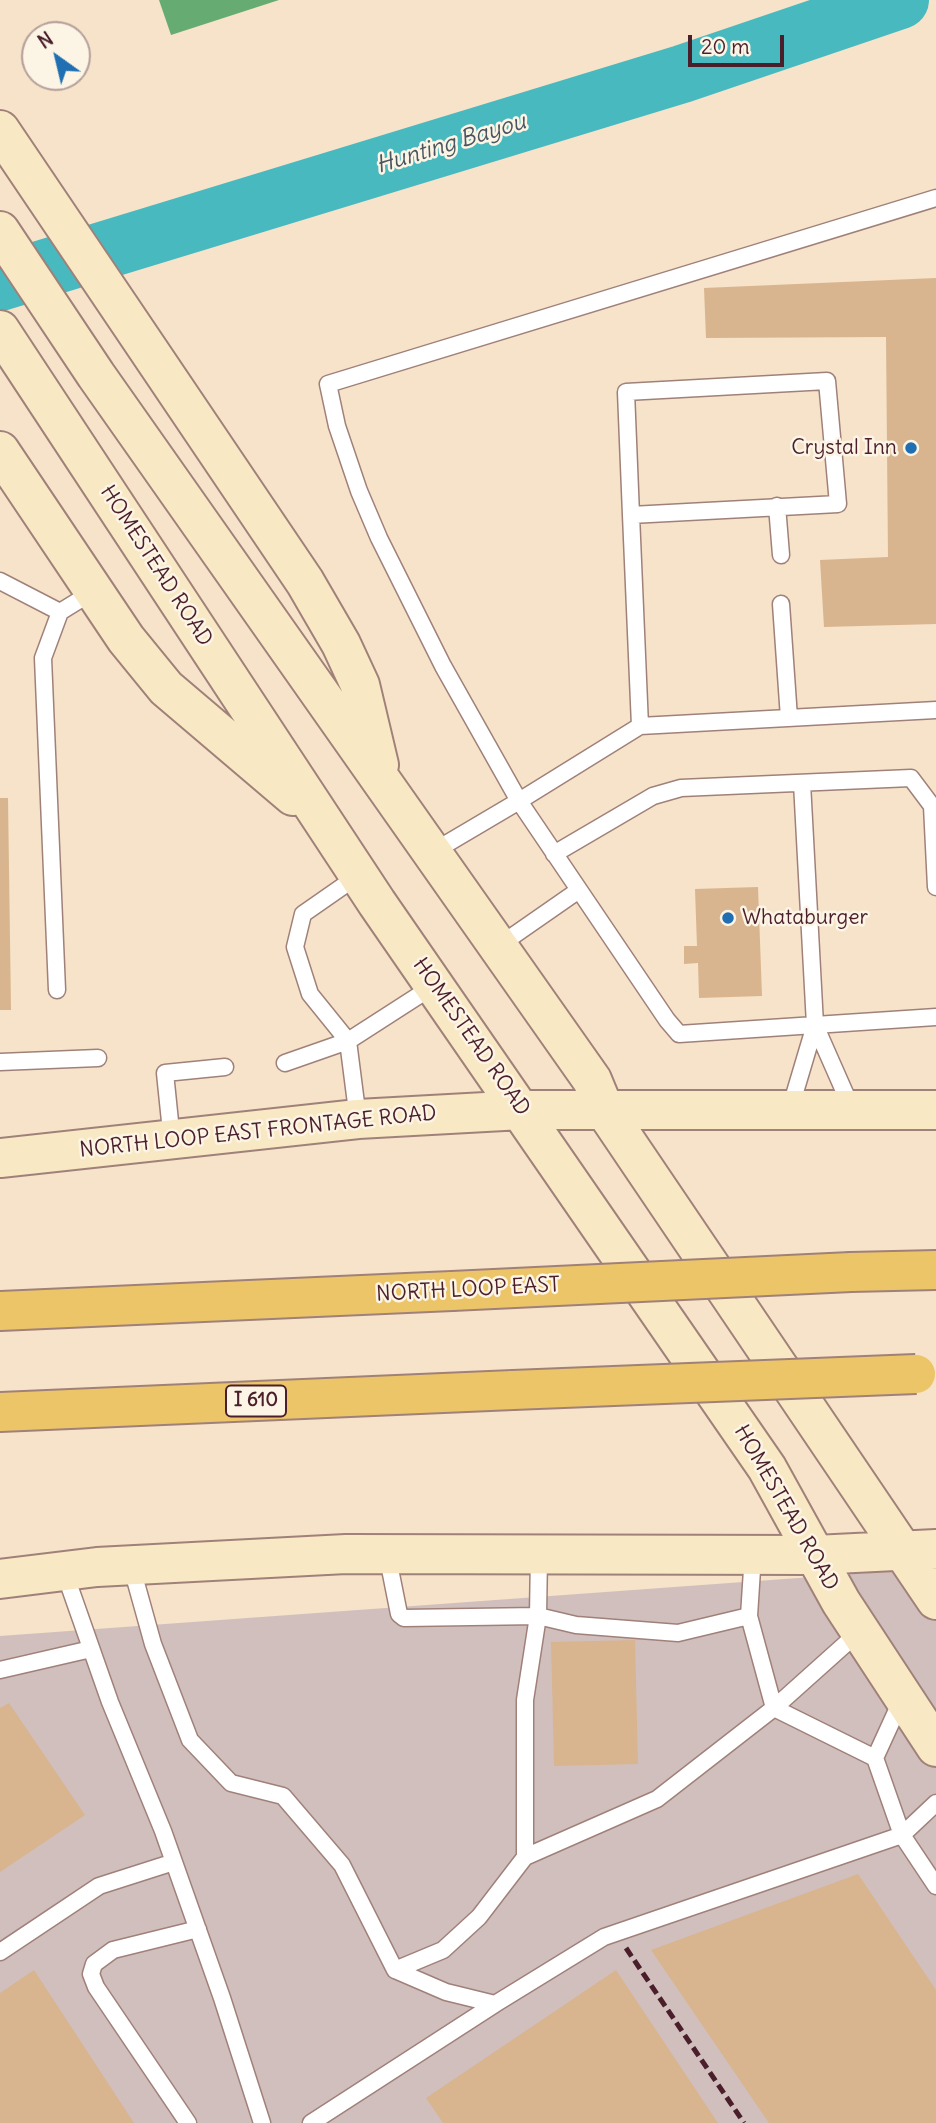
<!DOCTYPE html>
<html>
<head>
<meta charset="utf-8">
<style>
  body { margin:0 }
  #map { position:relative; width:936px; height:2123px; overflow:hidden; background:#f6e3c9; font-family:Delius,sans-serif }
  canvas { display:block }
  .north { position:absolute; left:21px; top:21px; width:70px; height:70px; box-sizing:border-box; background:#fcf5e5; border:2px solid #b59f9b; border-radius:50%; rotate:326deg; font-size:19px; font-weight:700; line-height:28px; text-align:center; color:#4a1f2b }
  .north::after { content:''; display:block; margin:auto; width:24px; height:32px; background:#1f6fb2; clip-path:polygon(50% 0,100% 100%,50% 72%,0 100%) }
  .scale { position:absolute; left:688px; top:35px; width:96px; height:32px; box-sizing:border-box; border:4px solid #4a1f2b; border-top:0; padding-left:9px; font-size:21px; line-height:24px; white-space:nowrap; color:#4a1f2b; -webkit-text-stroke:5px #fcf5e5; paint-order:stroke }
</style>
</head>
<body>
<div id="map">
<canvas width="936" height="2123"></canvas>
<div class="north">N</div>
<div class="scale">20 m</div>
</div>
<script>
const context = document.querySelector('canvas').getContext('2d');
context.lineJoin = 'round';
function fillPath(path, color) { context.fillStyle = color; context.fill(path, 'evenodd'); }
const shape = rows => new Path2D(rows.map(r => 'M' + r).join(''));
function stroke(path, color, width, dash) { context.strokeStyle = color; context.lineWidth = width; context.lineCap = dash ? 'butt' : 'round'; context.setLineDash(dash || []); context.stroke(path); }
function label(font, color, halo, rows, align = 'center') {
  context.font = font + ' Delius,sans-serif'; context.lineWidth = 5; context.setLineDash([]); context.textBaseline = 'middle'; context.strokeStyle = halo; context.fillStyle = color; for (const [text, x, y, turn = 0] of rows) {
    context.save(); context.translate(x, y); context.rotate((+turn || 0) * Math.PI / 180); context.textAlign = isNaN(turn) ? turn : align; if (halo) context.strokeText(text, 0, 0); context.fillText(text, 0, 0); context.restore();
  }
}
fillPath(shape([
  [936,1568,936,2123,0,2123,0,1636]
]), '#d1bfbd');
fillPath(shape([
  [159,0,279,0,171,35]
]), '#66ac72');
stroke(shape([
  [0,282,682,74,900,0]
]), '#49b9c0', 58);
fillPath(shape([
  [936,278,936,624,824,627,820,560,888,557,886,337,706,338,704,288],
  [0,798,8,798,11,1010,0,1010],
  [758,887,762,996,699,998,698,963,684,964,684,946,697,946,695,889],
  [635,1640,638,1764,554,1766,551,1642],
  [9,1703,85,1815,0,1872,0,1708],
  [858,1874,936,1990,936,2123,769,2123,651,1950],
  [34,1970,134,2123,0,2123,0,1993],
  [616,1970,718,2123,443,2123,426,2098]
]), '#d8b58e');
const lane = shape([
  [777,506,781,555],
  [631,515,838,504,827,381,626,392,631,515,640,726],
  [0,581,60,612,94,591],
  [781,604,789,718],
  [936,710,640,726,519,801,667,1020,679,1034,936,1017],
  [431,853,519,801,443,666,379,538,359,491,337,426,328,384,936,198],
  [554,854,653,796,681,788,911,778,932,806,936,887],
  [497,947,579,890],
  [57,990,43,658,60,612],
  [815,1025,852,1109],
  [0,1062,98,1058],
  [285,1063,348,1041,435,985],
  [790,1109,815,1025,802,783],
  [358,1119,348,1041,310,994,295,947,303,914,359,875],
  [172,1141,165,1073,225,1067],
  [387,1554,399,1614,404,1618,538,1616,576,1625,678,1633,749,1616],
  [753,1554,749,1616,774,1708,875,1758],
  [131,1565,153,1644,190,1740,231,1783,283,1796,342,1865,395,1970,446,1992,495,2004,604,1937,902,1835,875,1758,902,1699],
  [64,1571,110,1702,163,1831,222,1998,262,2123],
  [0,1670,91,1649],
  [936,1803,902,1835,936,1886],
  [525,1857,657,1799,774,1708,860,1631],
  [0,1952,99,1886,174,1862],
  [395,1970,443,1950,479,1917,525,1857,525,1700,538,1616,539,1554],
  [188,2123,96,1987,91,1974,94,1964,113,1950,198,1929],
  [311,2123,495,2004]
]);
const secondary = shape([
  [0,130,305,582,341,644,360,685,379,765],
  [0,231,96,375,592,1080,604,1109,936,1600],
  [0,330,377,903,767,1468,841,1602,936,1747],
  [0,451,126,639,166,688,293,796],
  [0,1158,358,1119,522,1110,936,1110],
  [0,1579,97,1567,346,1554,815,1555,936,1549]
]);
const highway = shape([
  [851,1272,936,1270],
  [0,1311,452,1291],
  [0,1412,513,1390]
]);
stroke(lane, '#a0817a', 19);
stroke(secondary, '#a0817a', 42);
stroke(highway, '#a0817a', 42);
stroke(lane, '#fff', 16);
stroke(secondary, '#f8e8c3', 38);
stroke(highway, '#edc569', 38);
stroke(shape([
  [626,1948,744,2123]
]), '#4a1f2b', 5, [10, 5]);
const highwayBridge = shape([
  [452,1291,851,1272],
  [513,1390,916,1374]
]);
stroke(highwayBridge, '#a0817a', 42, []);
stroke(highwayBridge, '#edc569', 38);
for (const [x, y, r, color] of [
  [911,448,7,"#1f6fb2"],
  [728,918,7,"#1f6fb2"]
]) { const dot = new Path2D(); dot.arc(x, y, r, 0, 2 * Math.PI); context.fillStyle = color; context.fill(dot); stroke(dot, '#fcf5e5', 2.5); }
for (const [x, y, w] of [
  [256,1401,60]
]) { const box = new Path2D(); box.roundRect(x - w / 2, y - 15.5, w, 31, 5); context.fillStyle = '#fcf5e5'; context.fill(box); stroke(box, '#4a1f2b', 2); }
label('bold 19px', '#4a1f2b', null, [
  ["I 610",256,1401]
]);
label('21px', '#4a1f2b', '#fcf5e5', [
  ["Crystal Inn",897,448],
  ["Whataburger",742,918,"left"]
], 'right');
label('21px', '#4a1f2b', '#fcf5e5', [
  ["HOMESTEAD ROAD",156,566,57],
  ["HOMESTEAD ROAD",471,1037,55],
  ["NORTH LOOP EAST FRONTAGE ROAD",258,1132,-6],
  ["NORTH LOOP EAST",468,1290,-3],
  ["HOMESTEAD ROAD",786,1508,60]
]);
label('italic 23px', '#4a555f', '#fcf5e5', [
  ["Hunting Bayou",451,144,-17]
]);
</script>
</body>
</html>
